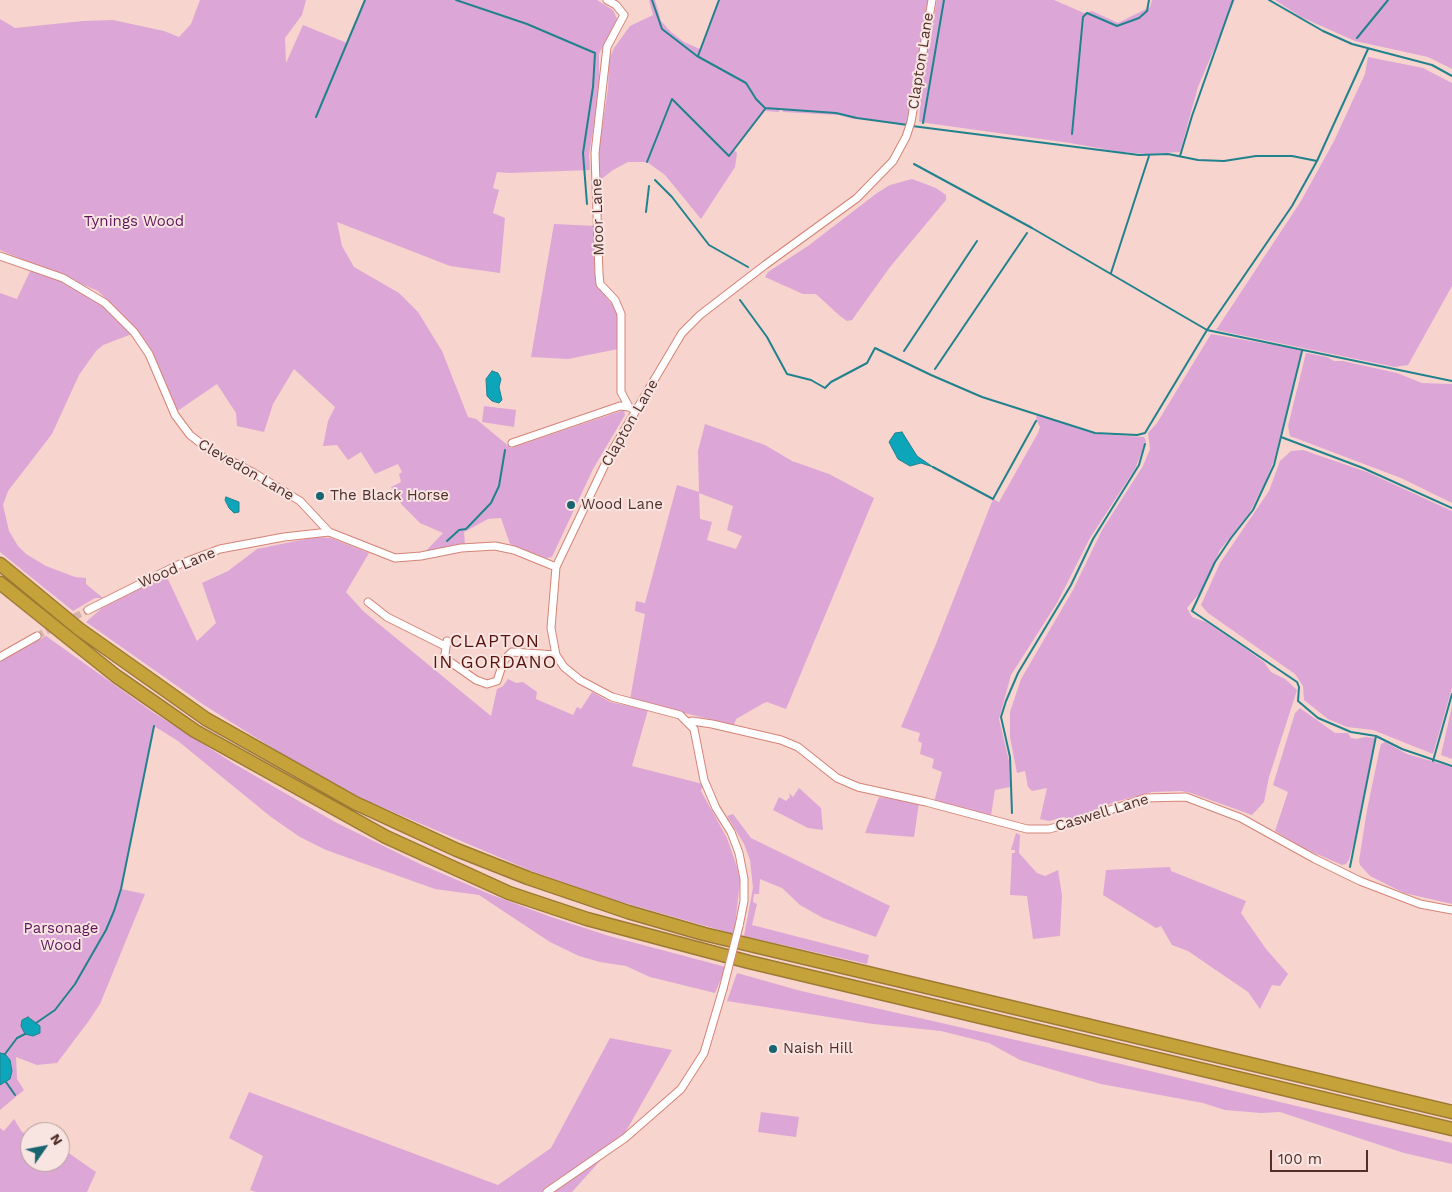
<!DOCTYPE html>
<html>
<head>
<meta charset="utf-8">
<style>
  body { margin:0 }
  #map { position:relative; width:1452px; height:1192px; overflow:hidden; background:#f7d4cd; font-family:"Work Sans",sans-serif }
  canvas { display:block }
  .north { position:absolute; left:20px; top:1122px; width:50px; height:50px; box-sizing:border-box; background:#f8e5e2; border:1px solid #b59c98; border-radius:50%; rotate:57deg; font-size:14px; font-weight:700; line-height:20px; text-align:center; color:#512f2a }
  .north::after { content:''; display:block; margin:auto; width:18px; height:22px; background:#18646f; clip-path:polygon(50% 0,100% 100%,50% 72%,0 100%) }
  .scale { position:absolute; left:1270px; top:1150px; width:98px; height:22px; box-sizing:border-box; border:2px solid #512f2a; border-top:0; padding-left:6px; font-size:15px; line-height:18px; white-space:nowrap; color:#512f2a; -webkit-text-stroke:4px #f8e5e2; paint-order:stroke }
</style>
</head>
<body>
<div id="map">
<canvas width="1452" height="1192"></canvas>
<div class="north">N</div>
<div class="scale">100 m</div>
</div>
<script>
const context = document.querySelector('canvas').getContext('2d');
context.lineJoin = 'round';
function fillPath(path, color) { context.fillStyle = color; context.fill(path, 'evenodd'); }
const shape = rows => new Path2D(rows.map(r => 'M' + r).join(''));
function stroke(path, color, width, dash) { context.strokeStyle = color; context.lineWidth = width; context.lineCap = dash ? 'butt' : 'round'; context.setLineDash(dash || []); context.stroke(path); }
function label(font, color, halo, rows, align = 'center') {
  context.font = font + ' "Work Sans",sans-serif'; context.lineWidth = 4; context.setLineDash([]); context.textBaseline = 'middle'; context.strokeStyle = halo; context.fillStyle = color; for (const [text, x, y, turn = 0] of rows) {
    context.save(); context.translate(x, y); context.rotate((+turn || 0) * Math.PI / 180); context.textAlign = isNaN(turn) ? turn : align; if (halo) context.strokeText(text, 0, 0); context.fillText(text, 0, 0); context.restore();
  }
}
fillPath(shape([
  [200,0,306,0,302,15,285,38,286,63,303,25,347,43,365,0,597,0,613,10,617,19,615,24,599,54,599,94,589,155,590,170,509,173,497,172,493,188,499,190,493,213,505,218,500,273,450,266,337,222,342,246,354,267,399,293,418,312,442,351,468,417,476,419,511,448,624,410,625,415,593,469,552,557,546,558,510,544,501,518,488,519,464,532,465,545,424,553,443,533,420,523,402,505,391,487,401,482,399,474,402,472,398,464,375,474,361,452,348,460,337,445,323,446,328,421,335,407,294,369,273,404,264,432,237,426,236,413,217,384,176,412,156,362,146,344,136,329,98,291,0,250,0,19,15,28,83,21,113,20,164,31,179,37,191,24],
  [649,0,655,0,661,21,671,32,684,42,700,49,719,0,928,0,907,126,876,120,853,119,839,115,783,112,783,109,780,108,779,112,765,111,734,150,737,153,735,167,701,219,665,175,647,162,628,162,613,170,599,181,598,156,608,88,609,60,614,48,630,26,653,15],
  [937,0,1054,0,1084,13,1092,11,1118,23,1150,7,1152,0,1235,0,1198,87,1180,152,1148,154,1120,152,1070,143,919,122,922,79],
  [1275,0,1452,0,1452,69,1428,57,1355,41,1301,17],
  [1368,57,1423,68,1452,83,1452,286,1412,358,1408,365,1395,367,1216,330,1301,201,1334,141,1365,74],
  [912,179,936,188,946,195,946,200,890,267,852,320,847,321,840,316,816,294,803,294,765,277,768,272,808,246,877,193,890,185],
  [554,224,597,226,595,277,602,292,617,310,618,349,568,359,531,357],
  [31,269,49,275,100,303,132,334,103,345,96,351,79,375,52,434,8,491,3,505,9,531,18,546,26,554,46,566,75,577,86,578,86,584,103,598,95,598,73,611,0,552,0,293,17,299],
  [1211,334,1302,350,1274,460,1266,480,1249,514,1220,550,1203,589,1187,608,1192,617,1206,622,1243,647,1264,662,1271,672,1285,679,1297,690,1269,777,1264,802,1252,815,1191,793,1181,791,1152,792,1115,802,1072,820,1064,817,1049,821,1040,819,1047,788,1032,791,1028,787,1025,771,1017,773,1010,737,1010,712,1021,679,1073,590,1102,530,1143,466,1150,449,1148,433,1157,423],
  [1306,353,1327,357,1334,361,1343,361,1397,373,1422,383,1452,384,1452,503,1401,478,1290,436,1288,426],
  [484,406,516,410,514,427,482,422],
  [1037,415,1099,434,1144,437,1146,441,1135,469,1090,538,1057,603,1011,675,999,719,1009,761,1010,787,995,790,991,815,934,802,942,772,932,768,934,759,920,754,922,743,918,741,920,733,901,727,936,644,993,499,999,502,1038,433,1040,427,1036,419],
  [705,424,765,445,792,461,829,474,874,498,786,709,767,702,764,703,736,719,734,725,630,700,645,614,635,611,636,601,645,603,677,485,699,492,698,451],
  [699,493,733,506,727,530,742,536,736,549,707,540,712,522,700,519],
  [1303,450,1367,472,1452,511,1452,688,1433,754,1373,730,1347,727,1328,719,1304,700,1303,686,1295,674,1208,613,1201,605,1220,563,1269,491,1280,461,1291,451],
  [315,537,331,538,369,553,346,592,363,611,491,716,497,689,503,686,508,679,516,683,523,682,537,692,536,699,573,715,577,707,581,709,592,692,610,702,648,710,632,766,703,784,701,791,727,838,737,867,740,881,734,934,618,901,534,872,365,800,285,756,204,705,86,622,102,608,166,575,197,641,216,623,202,583,228,571,257,549],
  [46,636,154,713,233,763,335,822,420,864,492,895,554,918,609,936,726,967,715,993,650,977,626,966,600,962,579,956,550,942,479,895,435,889,326,850,300,837,271,817,178,741,154,726,121,889,145,894,100,1004,88,1022,57,1063,37,1065,16,1057,17,1079,24,1090,0,1110,0,1085,10,1079,5,1054,0,1053,0,661],
  [1452,706,1452,759,1441,755],
  [1300,708,1335,733,1348,733,1351,738,1356,739,1365,737,1375,738,1354,842,1349,860,1346,864,1342,865,1303,848,1275,831,1288,792,1273,785,1295,713],
  [1385,742,1407,754,1452,767,1452,904,1404,893,1370,876,1360,865,1359,861,1367,810,1379,752,1381,744],
  [799,788,821,808,823,830,808,828,773,810,779,797,786,801,790,797,789,793,793,797],
  [879,797,919,803,914,837,865,833],
  [733,814,751,838,890,906,876,937,823,918,800,905,782,888,760,879,759,894,754,894,753,902,757,904,752,925,869,955,867,964,744,936,753,888,750,860,744,844,727,816],
  [1016,833,1020,835,1019,853,1037,873,1045,876,1058,870,1062,895,1060,936,1033,939,1027,896,1010,895,1012,853,1015,853,1015,850,1011,850],
  [1170,867,1171,871,1246,901,1241,913,1266,949,1288,974,1280,986,1272,985,1260,1009,1248,992,1188,951,1172,945,1161,926,1156,928,1103,895,1106,870],
  [737,973,801,991,1108,1061,1452,1143,1452,1164,1404,1153,1280,1112,1261,1113,1225,1110,1203,1103,1101,1084,1020,1060,989,1043,941,1031,873,1024,727,1001],
  [610,1038,672,1050,625,1133,572,1192,256,1192,250,1190,263,1156,229,1138,249,1092,498,1185,551,1148],
  [761,1112,799,1117,796,1137,758,1132],
  [14,1119,22,1132,27,1134,23,1139,30,1145,30,1162,60,1162,60,1147,96,1172,87,1192,0,1192,0,1128,4,1131]
]), '#dca7d6');
const water = shape([
  [492,371,498,373,501,379,499,387,502,400,499,403,492,401,487,396,486,379,492,371],
  [902,432,917,456,933,467,921,463,910,466,898,459,889,442,895,433,902,432],
  [226,497,239,502,239,512,234,513,229,508,225,500,226,497],
  [28,1017,40,1026,40,1033,33,1036,25,1034,21,1026,22,1020,28,1017],
  [0,1053,5,1054,10,1060,12,1071,10,1079,0,1085,0,1053]
]);
fillPath(water, '#0ca5b9');
stroke(water, '#21828e', 1);
stroke(shape([
  [456,0,527,24,595,53,593,87,583,153,587,204],
  [652,0,662,29,697,56,746,83,756,99,765,108,836,113,857,118,908,125],
  [1269,0,1323,31,1352,44,1432,65,1452,76],
  [1357,38,1388,0],
  [698,56,719,0],
  [316,117,365,0],
  [923,123,944,0],
  [912,126,1139,155,1168,154,1198,160,1224,161,1256,156,1292,156,1317,161],
  [1072,134,1083,17,1087,13,1117,26,1139,18,1147,11,1149,0],
  [1180,156,1192,116,1233,0],
  [647,162,672,99,729,156,765,109],
  [914,164,1032,228,1207,330,1292,206,1317,161,1368,49],
  [655,180,672,197,709,245,748,267],
  [646,212,649,186],
  [1111,273,1149,156],
  [740,300,767,337,787,374,811,380,825,388,831,382,867,363,875,348,931,375,982,397,1095,433,1137,435,1145,433,1207,330,1452,381],
  [904,351,977,241],
  [1302,351,1274,465,1253,510,1231,538,1215,562,1192,611,1297,682,1299,687,1298,701,1318,718,1351,732,1376,736,1402,749,1452,766],
  [935,369,1027,233],
  [1281,437,1363,468,1452,508],
  [933,467,993,499,1036,421],
  [447,541,459,530,466,529,491,503,499,486,505,450],
  [1433,761,1452,694],
  [1012,813,1010,757,1001,717,1006,701,1018,673,1071,585,1093,539,1139,465,1145,444],
  [1350,867,1376,736],
  [36,1023,55,1010,75,984,106,930,114,911,121,889,154,726],
  [5,1054,17,1038,25,1034],
  [6,1082,15,1095]
]), '#21828e', 2);
stroke(shape([
  [37,636,88,610]
]), '#d6b3ac', 7, [7, 3.5]);
const street = shape([
  [607,0,616,5,624,15,607,47,595,153,599,274,600,284,615,300,621,314,621,392,629,407,635,410],
  [0,256,63,278,105,303,134,332,149,354,175,415,190,435,208,449,254,473,300,501,329,532,395,558,421,556,461,548,495,546,514,550,556,567],
  [512,443,620,406,629,407],
  [368,602,387,617,445,646],
  [88,610,180,564,220,549,284,537,329,532],
  [447,641,445,654,449,661,476,680,487,684,497,681,504,660,512,652,556,655],
  [0,657,37,636],
  [689,722,692,721,712,724,781,740,798,747,837,778,858,787,926,802,1027,829,1049,829,1072,823,1145,798,1186,797,1241,818,1315,859,1360,881,1420,904,1452,910],
  [739,926,744,901,744,879,739,853,731,832,716,808,704,780,694,729,680,715,612,697,580,680,564,667,556,655,551,628,556,567,609,456,682,333,700,315,765,265,857,198,893,161,906,137,911,122,932,0],
  [547,1192,625,1138,681,1089,704,1053,723,989]
]);
const highway = shape([
  [0,564,79,629,206,719,355,803,457,850,528,878,628,912,704,934,1452,1112],
  [0,583,116,676,195,731,386,837,509,893,587,919,749,962,1452,1129]
]);
stroke(street, '#d48376', 9);
stroke(highway, '#9d7a34', 15);
stroke(street, '#fff', 7);
stroke(highway, '#c6a33a', 12);
const streetBridge = shape([
  [723,989,739,926]
]);
stroke(streetBridge, '#d48376', 9, []);
stroke(streetBridge, '#fff', 7);
for (const [x, y, r, color] of [
  [320,496,5,"#18646f"],
  [571,505,5,"#18646f"],
  [773,1049,5,"#18646f"]
]) { const dot = new Path2D(); dot.arc(x, y, r, 0, 2 * Math.PI); context.fillStyle = color; context.fill(dot); stroke(dot, '#f8e5e2', 2); }
label('15px', '#512f2a', '#f8e5e2', [
  ["Clapton Lane",921,61,-81],
  ["Moor Lane",598,217,-92],
  ["Clapton Lane",630,423,-60],
  ["Clevedon Lane",246,470,30],
  ["Wood Lane",177,568,-23],
  ["Caswell Lane",1102,813,-17]
]);
label('15px', '#5e135b', '#f8e5e2', [
  ["Tynings Wood",134,222],
  ["Parsonage",61,929],
  ["Wood",61,946]
]);
label('15px', '#512f2a', '#f8e5e2', [
  ["The Black Horse",330,496],
  ["Wood Lane",581,505],
  ["Naish Hill",783,1049]
], 'left');
context.letterSpacing = '1px';
label('18px', '#59140d', '#f8e5e2', [
  ["CLAPTON",495,642],
  ["IN GORDANO",495,663]
]);
context.letterSpacing = '0px';
</script>
</body>
</html>
